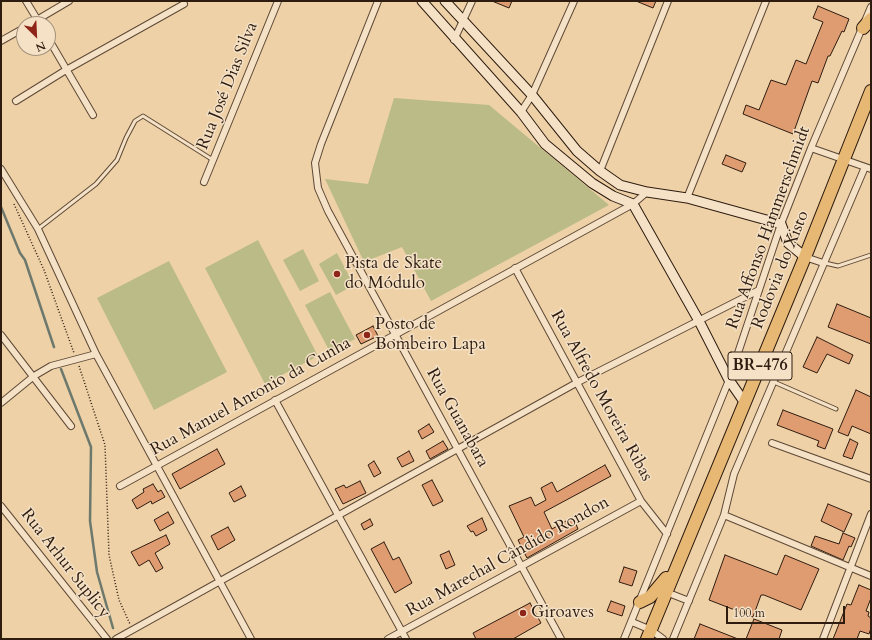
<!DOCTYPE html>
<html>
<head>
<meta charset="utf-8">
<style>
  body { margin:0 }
  #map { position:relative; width:872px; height:640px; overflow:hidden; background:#eed1a7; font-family:Cardo,serif }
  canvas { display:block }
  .frame { position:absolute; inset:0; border:2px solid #2e1c10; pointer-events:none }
  .north { position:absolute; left:16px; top:16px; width:40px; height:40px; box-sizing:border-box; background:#f4e1c6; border:1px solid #a5927d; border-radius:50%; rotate:156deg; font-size:11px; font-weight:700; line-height:16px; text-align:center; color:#2e1c10 }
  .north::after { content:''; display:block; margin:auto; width:14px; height:18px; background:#8f2418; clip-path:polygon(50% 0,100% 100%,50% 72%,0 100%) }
  .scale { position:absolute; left:726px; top:606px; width:119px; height:18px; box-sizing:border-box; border:2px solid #2e1c10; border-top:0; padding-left:5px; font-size:12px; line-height:14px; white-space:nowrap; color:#2e1c10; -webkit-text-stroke:3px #f4e1c6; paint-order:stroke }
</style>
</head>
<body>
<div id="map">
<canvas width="872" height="640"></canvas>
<div class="frame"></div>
<div class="north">N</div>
<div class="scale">100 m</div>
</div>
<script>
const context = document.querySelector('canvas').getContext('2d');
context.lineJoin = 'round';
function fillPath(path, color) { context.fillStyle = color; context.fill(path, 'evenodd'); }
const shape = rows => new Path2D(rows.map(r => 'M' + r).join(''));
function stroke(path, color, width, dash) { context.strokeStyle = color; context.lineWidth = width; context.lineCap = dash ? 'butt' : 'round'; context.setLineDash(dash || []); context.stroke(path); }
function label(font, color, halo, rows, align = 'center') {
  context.font = font + ' Cardo,serif'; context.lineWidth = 3; context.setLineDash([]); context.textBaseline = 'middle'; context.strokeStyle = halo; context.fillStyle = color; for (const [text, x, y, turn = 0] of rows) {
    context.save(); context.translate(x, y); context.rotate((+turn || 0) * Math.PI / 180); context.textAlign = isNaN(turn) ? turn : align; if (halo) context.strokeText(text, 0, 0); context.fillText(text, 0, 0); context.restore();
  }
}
fillPath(shape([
  [394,98,489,105,609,205,431,301,402,247,364,262,325,179,368,184],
  [258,240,318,356,265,384,205,268],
  [303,249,319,281,300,291,283,260],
  [337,253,354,285,336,295,319,264],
  [169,261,227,372,154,410,97,298],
  [330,292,355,339,330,352,305,305]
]), '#babb86');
stroke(shape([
  [1,207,20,253,25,260,54,347],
  [61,369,91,447,90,521,97,572,113,628]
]), '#6e796e', 2.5);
const building = shape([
  [492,1,512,1,509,8,492,1],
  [636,1,656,1,653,8,636,1],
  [818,6,849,19,844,32,842,31,830,56,828,56,818,83,812,81,793,134,743,114,746,105,759,110,771,80,786,85,796,60,806,64,823,22,813,18,818,6],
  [726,155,746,163,742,172,722,164,726,155],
  [837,304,871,318,871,344,828,327,837,304],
  [373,326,378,336,361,344,356,335,373,326],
  [817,337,853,355,849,364,827,354,817,373,803,367,817,337],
  [856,390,871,397,871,434,852,426,848,436,838,432,856,390],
  [783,410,833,429,825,449,817,446,819,441,777,425,783,410],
  [429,424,434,432,422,439,418,431,429,424],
  [850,439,858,443,852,459,843,456,850,439],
  [443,441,448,449,430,459,426,451,443,441],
  [217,449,225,464,180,489,172,474,217,449],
  [409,451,414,461,402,467,397,458,409,451],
  [374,461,381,473,374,477,368,465,374,461],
  [605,465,611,476,544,512,552,529,573,517,578,529,527,558,518,540,524,537,509,506,531,497,535,506,546,500,541,488,552,482,557,492,605,465],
  [432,480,443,501,433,506,422,485,432,480],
  [360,481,366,493,343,504,335,489,344,485,346,488,360,481],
  [153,484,158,492,161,490,165,497,152,504,151,501,137,509,132,500,144,492,143,489,153,484],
  [241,486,246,496,234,502,229,493,241,486],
  [828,504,852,514,844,532,821,521,828,504],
  [168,512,174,523,160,531,154,520,168,512],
  [482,518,487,530,476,536,473,531,471,532,467,526,482,518],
  [370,519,373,525,364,530,361,524,370,519],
  [228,527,235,540,218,550,211,536,228,527],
  [843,533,855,538,851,547,849,546,843,560,811,546,815,536,839,544,843,533],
  [166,535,170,544,155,553,163,568,156,572,149,560,139,566,131,552,166,535],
  [384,542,393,560,399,557,412,583,395,593,371,549,384,542],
  [449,551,455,565,446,569,440,555,449,551],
  [725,555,777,575,785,555,819,569,801,610,764,595,761,595,753,617,709,600,725,555],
  [624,567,637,571,632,586,619,582,624,567],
  [859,585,871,590,871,598,866,611,869,612,868,616,871,618,871,628,869,634,860,631,857,639,833,639,847,604,851,605,859,585],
  [611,601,625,606,622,616,607,611,611,601],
  [530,603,541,623,513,639,476,639,473,633,530,603],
  [754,619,782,630,779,639,746,639,754,619],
  [700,624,738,639,694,639,700,624]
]);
fillPath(building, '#df9c71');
stroke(building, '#2e1c10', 1);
const lane = shape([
  [38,229,96,184,117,160,126,138,135,121,143,116,213,160],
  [825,263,838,266,871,255],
  [774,382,836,409]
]);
const street = shape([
  [26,1,40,24],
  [378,1,321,144,315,163,318,188,328,211,561,639],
  [30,24,69,1],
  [48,38,93,115],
  [454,40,472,1],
  [1,41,24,28],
  [16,101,66,70,184,4],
  [521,112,532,95,574,1],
  [811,148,871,169],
  [1,169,38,229,96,354,251,639],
  [600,171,668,1],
  [204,182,278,1],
  [687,198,766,1],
  [805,257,823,263],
  [515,268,641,501,667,534],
  [1,335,71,426],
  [275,400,406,639],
  [1,403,34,376,51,366,96,354],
  [772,443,871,479],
  [120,486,633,204,647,192],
  [1,506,107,639],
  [724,515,871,576],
  [666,592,689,601],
  [632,622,651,630,663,639],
  [116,639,578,382,759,290],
  [388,639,641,501],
  [624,639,729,380,781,224,811,148,871,7],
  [673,639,724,515,734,474,865,167],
  [823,639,871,514]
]);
const secondary = shape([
  [422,1,521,112,545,144,592,183,613,196,633,204,699,321,729,380,745,403],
  [445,1,532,95,577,151,600,171,620,185,647,192,687,198,781,224,788,243,805,257]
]);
const highway = shape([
  [863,28,871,19],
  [640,602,650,597,666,578],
  [647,639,805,257,871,91]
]);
stroke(lane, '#5e4936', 5);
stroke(street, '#5e4936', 8);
stroke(secondary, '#2e1c10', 11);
stroke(highway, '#2e1c10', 14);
stroke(shape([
  [14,204,44,270,74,353],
  [79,366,105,445,109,555,119,600,130,624]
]), '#2e1c10', 1.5, [1, 2]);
stroke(lane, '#f4e1c6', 3);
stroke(street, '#f4e1c6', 6);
stroke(secondary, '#f4e1c6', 9);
stroke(highway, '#e7b874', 12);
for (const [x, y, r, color] of [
  [337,274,4,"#8f2418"],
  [367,335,4,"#8f2418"],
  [523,613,4,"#8f2418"]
]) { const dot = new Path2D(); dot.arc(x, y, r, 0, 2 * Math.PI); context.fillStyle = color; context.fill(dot); stroke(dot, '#f4e1c6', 1.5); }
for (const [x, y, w] of [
  [760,366,64]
]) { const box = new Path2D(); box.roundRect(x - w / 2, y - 14, w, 28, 3); context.fillStyle = '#f4e1c6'; context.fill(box); stroke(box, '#2e1c10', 1); }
label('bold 16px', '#2e1c10', null, [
  ["BR-476",760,366]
]);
label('17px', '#2e1c10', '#f4e1c6', [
  ["Rua José Dias Silva",228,86,-68],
  ["Rua Affonso Hammerschmidt",769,228,-70],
  ["Rodovia do Xisto",781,270,-68],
  ["Rua Alfredo Moreira Ribas",601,396,61],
  ["Rua Manuel Antonio da Cunha",251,397,-29],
  ["Rua Guanabara",457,418,61],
  ["Rua Marechal Cândido Rondon",508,557,-29],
  ["Rua Arhur Suplicy",65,564,52]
]);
label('17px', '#2e1c10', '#f4e1c6', [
  ["Pista de Skate",345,264],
  ["do Módulo",345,284],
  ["Posto de",375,325],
  ["Bombeiro Lapa",375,345],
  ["Giroaves",531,613]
], 'left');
</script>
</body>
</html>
